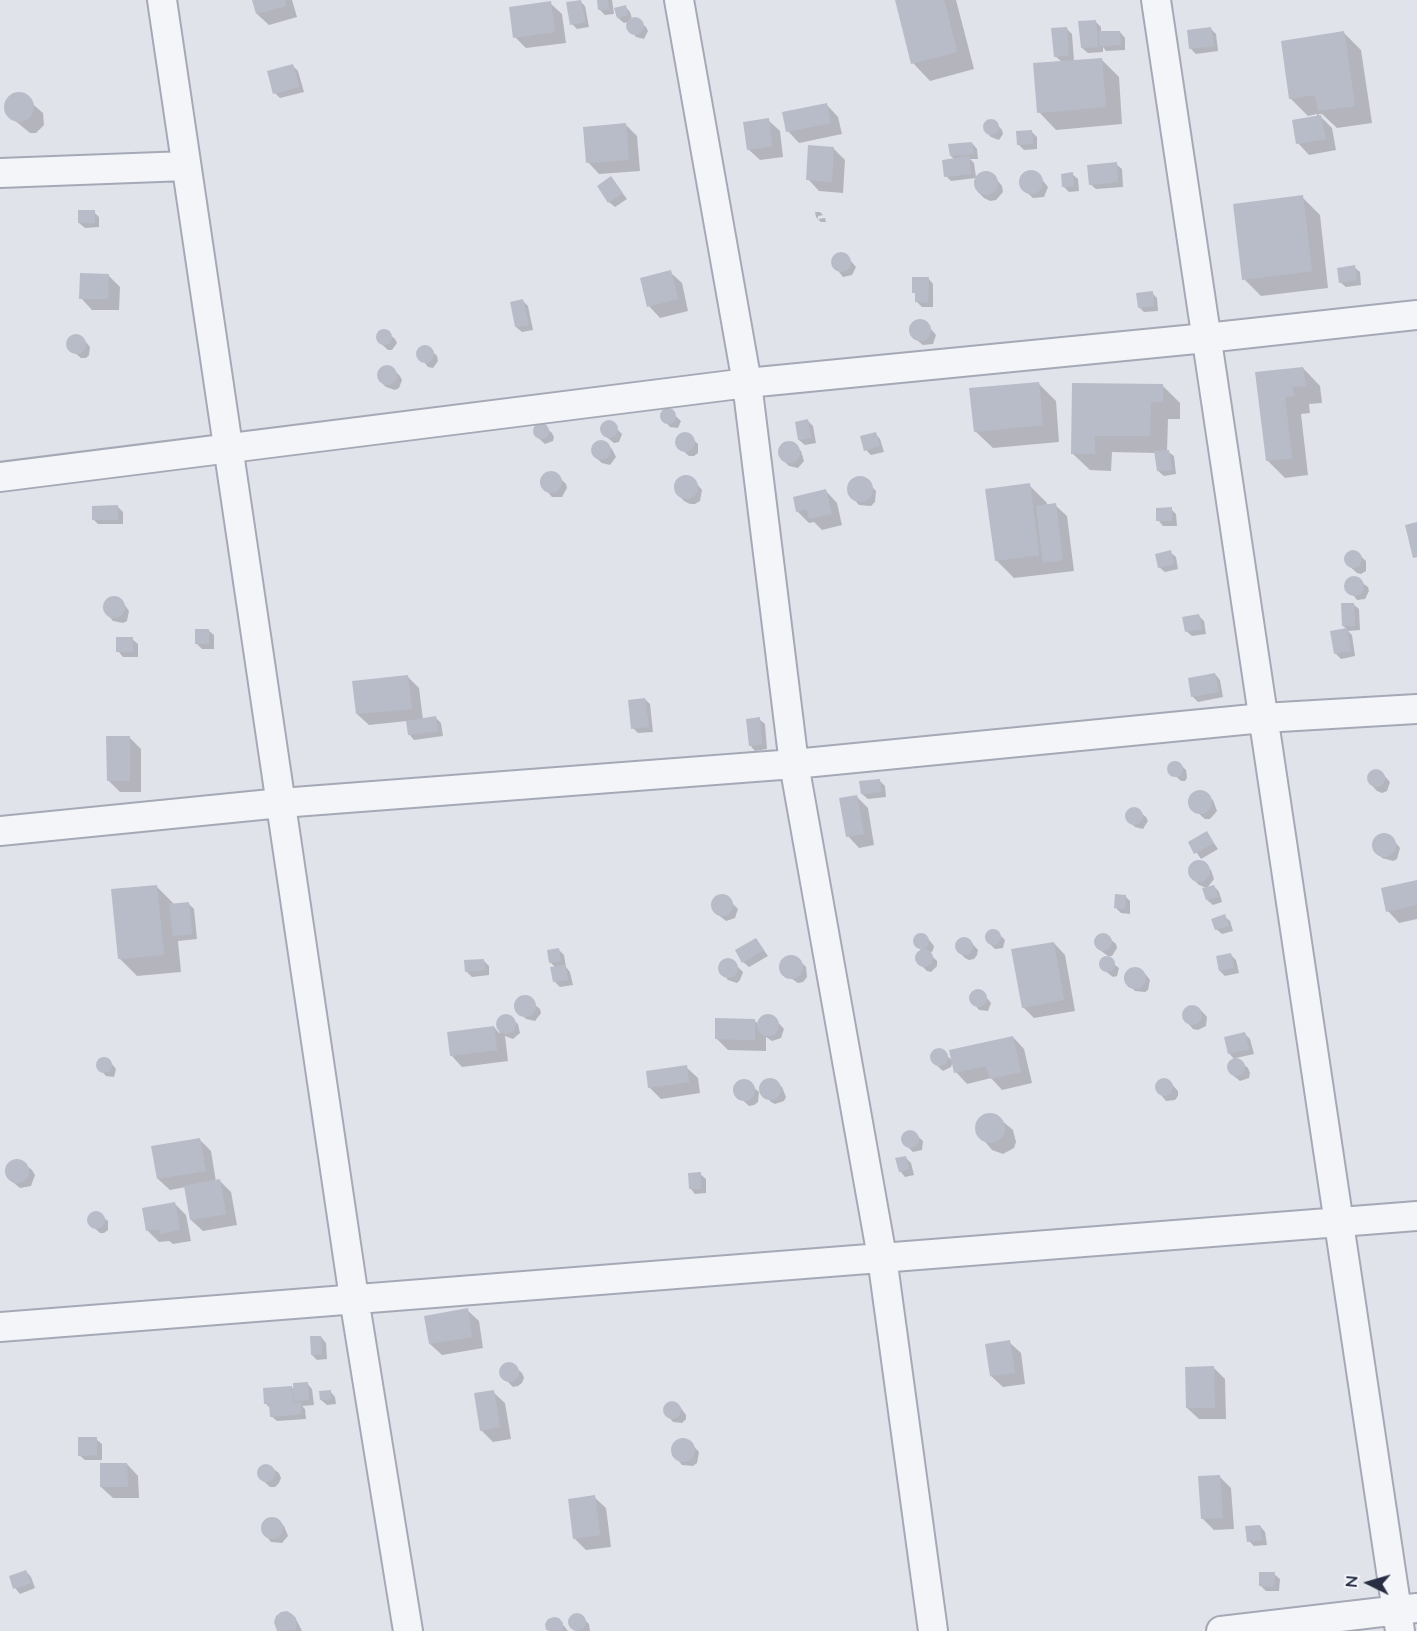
<!DOCTYPE html>
<html>
<head>
<meta charset="utf-8">
<style>
  body { margin:0 }
  #map { position:relative; width:1417px; height:1631px; overflow:hidden; background:#e1e3eb; font-family:Lato,sans-serif }
  canvas { display:block }
  .north { position:absolute; left:1339px; top:1553px; width:60px; height:60px; -webkit-text-stroke:4px #f1f3f8; paint-order:stroke; rotate:275deg; font-size:16px; font-weight:700; line-height:24px; text-align:center; color:#272e44 }
  .north::after { content:''; display:block; margin:auto; width:21px; height:27px; background:#272e44; clip-path:polygon(50% 0,100% 100%,50% 72%,0 100%) }
</style>
</head>
<body>
<div id="map">
<canvas width="1417" height="1631"></canvas>
<div class="north">N</div>
</div>
<script>
const context = document.querySelector('canvas').getContext('2d');
context.lineJoin = 'round';
function fillPath(path, color) { context.fillStyle = color; context.fill(path, 'evenodd'); }
const shape = rows => new Path2D(rows.map(r => 'M' + r).join(''));
function stroke(path, color, width, dash) { context.strokeStyle = color; context.lineWidth = width; context.lineCap = dash ? 'butt' : 'round'; context.setLineDash(dash || []); context.stroke(path); }
fillPath(shape([
  [253,0,292,0,297,17,269,25,257,14],
  [598,0,612,0,614,14,605,15,600,10],
  [897,0,956,0,974,69,930,81,913,63],
  [580,1,585,6,589,27,577,29,572,24],
  [550,3,562,14,566,43,526,48,515,37],
  [625,6,630,12,632,19,636,19,646,27,648,31,644,39,636,37,628,27,628,22,624,23,618,18],
  [1095,21,1101,27,1101,33,1120,32,1125,38,1125,50,1106,51,1103,47,1103,52,1088,53,1082,48],
  [1066,28,1072,34,1074,61,1101,59,1119,77,1122,124,1056,130,1039,112,1062,62,1055,56],
  [1211,29,1216,34,1218,51,1196,54,1191,49,1188,32],
  [1344,33,1361,50,1372,123,1337,128,1322,114,1318,114,1332,128,1336,150,1309,155,1298,143,1317,117,1317,114,1308,116,1290,98],
  [293,66,298,71,304,92,280,98,275,93],
  [15,94,21,94,43,113,44,125,36,133,30,133,7,114,7,102],
  [827,105,838,117,842,134,799,143,788,131],
  [768,120,780,131,783,157,760,160,748,149],
  [989,121,997,124,1002,130,1003,134,999,140,991,137,985,131,984,127],
  [626,125,637,136,640,171,599,174,588,162],
  [1032,132,1037,137,1037,149,1024,150,1018,144],
  [972,143,977,149,978,159,970,159,974,163,976,177,982,173,988,173,993,175,1002,186,1003,192,996,200,990,201,984,198,978,192,975,187,976,178,951,181,946,176,955,160,951,156],
  [833,148,845,160,843,193,819,191,808,179],
  [1116,164,1122,169,1123,187,1096,189,1090,184],
  [1030,171,1036,172,1048,187,1044,197,1033,198,1022,188,1020,182,1022,177],
  [1072,174,1078,179,1079,191,1069,192,1064,187],
  [611,178,627,199,615,207,609,202],
  [1302,197,1320,215,1328,288,1261,296,1244,279],
  [94,212,99,217,99,227,85,228,79,223],
  [815,212,820,212,823,215,818,216,818,219,825,218,826,222,821,222,816,217],
  [840,253,844,253,856,267,852,275,843,277,832,263,832,259],
  [1354,267,1360,272,1361,285,1346,287,1340,282],
  [670,272,682,283,688,311,660,318,649,306],
  [109,276,120,287,119,310,92,310,81,298],
  [928,278,933,284,933,307,922,307,917,302,917,296,914,292],
  [1152,293,1157,298,1158,311,1144,312,1139,307],
  [523,301,528,306,533,330,522,332,516,327],
  [924,321,936,335,933,344,923,345,912,336,910,332,914,322],
  [382,330,386,331,395,339,397,343,392,350,388,350,378,341,377,337],
  [73,336,82,337,90,347,89,355,86,358,81,358,68,347,70,338],
  [423,347,428,347,437,356,438,361,433,368,428,367,417,353,419,349],
  [386,366,394,370,400,376,402,380,399,388,395,390,386,387,380,381,379,377,382,368],
  [1303,368,1320,386,1322,403,1309,404,1310,413,1301,414,1308,475,1285,478,1267,460,1257,374],
  [1038,383,1056,401,1059,442,993,448,975,431],
  [1162,385,1180,403,1180,419,1168,419,1167,451,1174,456,1176,474,1164,476,1158,471,1156,453,1112,452,1111,471,1090,470,1072,453],
  [669,410,681,421,678,428,670,427,662,418,662,414],
  [808,421,813,426,816,443,805,445,799,440],
  [610,422,622,434,619,442,614,443,604,435,602,426],
  [543,425,552,433,554,437,553,441,545,444,536,436,534,432,535,428],
  [875,433,880,439,884,452,871,455,866,450],
  [683,434,688,434,698,444,698,453,694,456,689,456,679,447,677,442,678,437],
  [602,441,612,449,616,457,610,465,602,463,596,458,592,449,594,445],
  [791,443,801,451,804,461,798,468,789,466,783,460,779,450,781,446],
  [551,472,556,474,566,484,567,488,562,497,552,497,543,487,542,482,547,474],
  [682,477,693,479,702,490,700,501,695,504,690,504,684,501,675,491,675,485],
  [861,478,866,480,876,491,875,502,871,506,859,505,849,494,850,483,855,479],
  [1029,485,1047,503,1047,506,1055,505,1067,516,1074,571,1014,578,996,560],
  [826,491,837,503,842,525,822,530,814,522,809,523,797,511],
  [118,507,123,512,123,524,98,524,93,519],
  [1171,509,1176,514,1177,526,1163,526,1158,520],
  [1170,552,1176,557,1178,569,1165,572,1159,567],
  [1351,552,1356,552,1366,561,1366,571,1361,574,1357,573,1347,564,1347,555],
  [1354,577,1368,587,1369,591,1365,599,1357,600,1346,586,1346,582],
  [111,598,121,600,129,611,127,621,123,623,113,621,104,610,104,605],
  [1353,604,1359,609,1360,630,1348,631,1352,635,1355,656,1341,659,1335,653,1347,629,1343,626],
  [1199,616,1204,621,1206,634,1192,636,1186,631],
  [208,630,214,635,214,649,202,649,197,644],
  [132,639,138,644,138,657,123,657,118,651],
  [1215,674,1220,680,1223,697,1198,702,1192,696],
  [408,677,419,688,423,720,436,718,441,723,443,736,414,740,409,734,407,721,369,725,357,714],
  [645,699,650,704,653,732,638,733,633,728],
  [759,719,765,724,767,749,755,751,750,745],
  [129,737,141,749,141,792,120,792,108,780],
  [1173,763,1180,764,1186,770,1187,778,1185,781,1181,781,1169,770],
  [1376,770,1381,772,1390,782,1387,791,1382,793,1377,791,1368,781,1368,776],
  [879,780,885,786,886,797,868,799,862,794],
  [1197,793,1207,795,1213,800,1217,811,1210,819,1205,819,1190,806,1192,796],
  [857,797,868,808,874,845,859,848,848,836],
  [1131,809,1136,809,1146,817,1148,821,1143,829,1135,827,1129,821,1128,812],
  [1207,833,1218,849,1201,859,1190,843],
  [1381,834,1391,837,1400,848,1397,859,1393,861,1382,858,1374,848,1376,837],
  [1200,862,1211,870,1214,879,1207,888,1199,885,1193,879,1190,870,1192,866],
  [1417,881,1417,919,1399,923,1388,911],
  [156,886,175,905,188,903,194,909,197,939,178,941,181,972,137,976,120,959],
  [1214,886,1219,892,1222,902,1213,905,1207,900],
  [725,896,738,909,735,918,726,921,716,913,713,903,715,899],
  [1125,896,1130,901,1130,914,1121,913,1116,908],
  [1224,916,1230,921,1233,931,1222,934,1216,929],
  [992,930,996,931,1005,940,1003,948,995,949,986,940,988,932],
  [918,935,926,936,934,946,933,950,930,954,937,961,937,966,931,972,927,971,917,961,917,957,922,951,917,946,915,938],
  [1101,935,1105,935,1116,944,1117,948,1112,956,1108,956,1097,948,1096,943],
  [964,938,969,940,978,950,977,955,974,959,969,960,965,958,959,952,956,942],
  [756,939,768,956,749,967,743,962],
  [1054,943,1065,955,1075,1011,1034,1018,1023,1007],
  [558,949,564,955,566,967,570,972,573,985,560,987,555,982,556,968,550,962],
  [1231,955,1236,960,1239,973,1225,976,1220,971],
  [790,956,800,961,806,967,807,977,803,982,798,983,782,972,782,962],
  [1106,958,1119,968,1117,976,1113,977,1100,967,1102,959],
  [730,959,743,972,740,980,737,983,728,980,720,970,722,962],
  [483,960,489,966,489,975,472,977,466,971],
  [1131,969,1141,970,1147,976,1150,980,1148,990,1145,992,1135,991,1129,985,1126,981,1128,972],
  [979,991,983,993,991,1003,988,1011,979,1010,971,1000,971,995],
  [522,997,526,997,540,1009,541,1013,535,1021,526,1019,517,1010,518,1000],
  [1193,1006,1198,1007,1207,1017,1206,1026,1198,1030,1193,1029,1184,1019,1185,1010],
  [508,1016,518,1024,520,1033,513,1039,505,1036,508,1061,462,1067,451,1055,494,1027,500,1034,497,1021,499,1018],
  [766,1016,775,1019,784,1029,781,1038,772,1041,766,1037,766,1051,728,1050,716,1038,755,1021,760,1026,762,1018],
  [1245,1034,1250,1039,1254,1054,1236,1058,1248,1068,1250,1073,1249,1078,1240,1081,1230,1073,1229,1063,1234,1059,1229,1053],
  [1013,1037,1024,1049,1032,1083,1002,1090,991,1078,967,1084,956,1072],
  [936,1050,940,1050,953,1061,951,1067,943,1071,933,1062,931,1058],
  [104,1058,108,1059,116,1069,114,1077,106,1076,98,1067,98,1062],
  [686,1067,698,1078,700,1093,661,1099,649,1087],
  [772,1079,782,1087,786,1097,784,1101,775,1104,771,1102,762,1092,761,1087,767,1080],
  [1164,1079,1169,1081,1178,1091,1178,1096,1175,1100,1166,1101,1157,1090,1156,1085],
  [740,1080,745,1080,759,1092,758,1102,754,1105,749,1106,735,1093,734,1088],
  [989,1114,995,1115,1013,1130,1016,1142,1014,1148,1003,1154,992,1150,977,1132,978,1119],
  [908,1131,913,1132,923,1141,922,1150,913,1152,904,1143,902,1138],
  [200,1140,211,1151,216,1182,220,1181,231,1192,237,1225,203,1231,191,1220,186,1187,170,1190,158,1179],
  [905,1157,911,1163,914,1175,905,1177,900,1171],
  [15,1160,21,1161,32,1170,35,1175,31,1186,20,1188,9,1179,7,1167],
  [700,1174,706,1179,706,1193,695,1194,690,1188],
  [175,1204,186,1215,191,1241,173,1244,169,1241,159,1242,147,1230],
  [94,1213,98,1213,108,1221,108,1230,104,1233,100,1233,90,1224,90,1215],
  [467,1310,479,1321,483,1348,442,1355,430,1344],
  [321,1337,326,1343,327,1359,317,1360,312,1355],
  [1009,1342,1021,1353,1025,1384,1003,1387,991,1376],
  [507,1364,512,1364,522,1373,524,1378,522,1383,518,1386,513,1387,503,1377,501,1372],
  [1214,1368,1225,1379,1226,1419,1199,1419,1187,1408],
  [307,1383,312,1389,314,1405,302,1406,305,1409,306,1419,277,1421,271,1416,271,1409,265,1403,264,1390,294,1388],
  [330,1391,335,1397,336,1404,327,1405,321,1400],
  [493,1392,505,1403,511,1439,493,1442,481,1430],
  [673,1402,678,1404,686,1415,686,1419,682,1423,673,1422,665,1412,665,1407],
  [96,1439,102,1444,102,1460,85,1460,79,1455],
  [679,1440,690,1442,699,1452,697,1463,693,1466,682,1465,673,1454,675,1443],
  [127,1464,138,1476,139,1498,113,1498,101,1487],
  [263,1465,268,1465,279,1473,281,1478,279,1483,275,1487,270,1487,260,1478,258,1473,259,1469],
  [1219,1476,1231,1488,1234,1529,1214,1530,1203,1519],
  [594,1497,606,1508,611,1547,586,1550,574,1538],
  [268,1519,278,1520,284,1526,288,1536,282,1543,271,1542,263,1532,264,1521],
  [1260,1526,1265,1532,1267,1545,1254,1546,1249,1541],
  [26,1571,31,1577,35,1588,20,1594,15,1588],
  [1274,1574,1280,1579,1279,1591,1266,1591,1261,1586],
  [292,1615,297,1621,302,1631,279,1631,276,1627],
  [574,1615,579,1615,583,1618,589,1624,590,1631,575,1631,570,1623],
  [559,1620,568,1631,549,1631,547,1630]
]), '#0003');
fillPath(shape([
  [252,0,285,0,286,6,256,14],
  [581,0,585,22,570,25,566,2],
  [597,0,608,0,609,9,598,10],
  [895,0,944,0,957,52,911,64],
  [551,1,555,32,513,38,509,7],
  [626,5,628,15,617,18,614,8],
  '626 26a9 9 0 1 1 18 0a9 9 0 1 1-18 0Z',
  [1096,20,1098,47,1081,48,1078,21],
  [1067,27,1069,55,1054,57,1051,28],
  [1211,27,1214,46,1189,49,1187,30],
  [1099,31,1120,31,1121,45,1100,46],
  [1344,31,1355,106,1318,111,1315,95,1289,99,1281,41],
  [1102,58,1106,107,1037,113,1033,63],
  [293,64,299,87,273,94,267,71],
  '4 107a15 15 0 1 1 30 0a15 15 0 1 1-30 0Z',
  [827,103,831,123,786,132,782,112],
  [1321,115,1326,139,1296,144,1292,120],
  [769,118,772,146,747,150,743,122],
  '983 127a8 8 0 1 1 16 0a8 8 0 1 1-16 0Z',
  [626,123,629,160,586,163,583,127],
  [1032,130,1033,144,1017,145,1016,131],
  [972,142,974,154,950,156,948,144],
  [808,145,834,147,832,182,806,180],
  [969,156,971,174,944,177,942,160],
  [1117,162,1118,182,1089,185,1087,165],
  '1019 182a12 12 0 1 1 24 0a12 12 0 1 1-24 0Z',
  '974 183a12 12 0 1 1 24 0a12 12 0 1 1-24 0Z',
  [1073,172,1074,186,1062,187,1061,174],
  [611,176,623,193,608,203,597,186],
  [1303,195,1312,271,1242,280,1233,204],
  [78,210,95,210,95,223,78,223],
  '831 262a10 10 0 1 1 20 0a10 10 0 1 1-20 0Z',
  [1355,265,1357,280,1339,283,1337,268],
  [671,270,678,299,647,307,640,278],
  [80,273,109,274,108,299,79,299],
  [912,277,929,277,928,303,915,302,915,293,912,293],
  [1153,291,1154,306,1138,308,1136,293],
  [523,299,529,325,515,327,510,302],
  '909 330a11 11 0 1 1 22 0a11 11 0 1 1-22 0Z',
  '376 337a8 8 0 1 1 16 0a8 8 0 1 1-16 0Z',
  '66 344a10 10 0 1 1 20 0a10 10 0 1 1-20 0Z',
  '416 354a9 9 0 1 1 18 0a9 9 0 1 1-18 0Z',
  '377 375a10 10 0 1 1 20 0a10 10 0 1 1-20 0Z',
  [1303,367,1306,386,1292,387,1294,396,1285,397,1292,458,1266,461,1255,372],
  [1039,382,1043,425,974,432,969,388],
  [1072,383,1163,384,1163,402,1151,402,1150,436,1095,436,1095,454,1071,454],
  '660 416a8 8 0 1 1 16 0a8 8 0 1 1-16 0Z',
  [808,419,811,438,798,440,795,422],
  '600 429a9 9 0 1 1 18 0a9 9 0 1 1-18 0Z',
  '533 431a8 8 0 1 1 16 0a8 8 0 1 1-16 0Z',
  [876,432,880,446,864,451,860,436],
  '675 442a10 10 0 1 1 20 0a10 10 0 1 1-20 0Z',
  '591 450a10 10 0 1 1 20 0a10 10 0 1 1-20 0Z',
  '778 452a11 11 0 1 1 22 0a11 11 0 1 1-22 0Z',
  [1169,450,1172,470,1157,471,1154,451],
  '540 482a11 11 0 1 1 22 0a11 11 0 1 1-22 0Z',
  '674 487a12 12 0 1 1 24 0a12 12 0 1 1-24 0Z',
  '847 489a13 13 0 1 1 26 0a13 13 0 1 1-26 0Z',
  [1030,483,1039,555,995,561,985,489],
  [826,489,832,514,809,519,807,509,796,512,793,497],
  [1056,503,1063,560,1043,563,1036,506],
  [118,505,118,520,92,520,92,506],
  [1172,507,1172,521,1156,521,1156,508],
  [1417,522,1417,557,1413,558,1405,525],
  '1344 559a9 9 0 1 1 18 0a9 9 0 1 1-18 0Z',
  [1171,550,1174,564,1158,568,1155,554],
  '1344 586a10 10 0 1 1 20 0a10 10 0 1 1-20 0Z',
  '103 607a11 11 0 1 1 22 0a11 11 0 1 1-22 0Z',
  [1341,603,1354,603,1355,626,1342,626],
  [1199,614,1202,629,1185,632,1182,617],
  [1347,628,1351,651,1334,654,1330,631],
  [195,629,209,629,209,644,195,644],
  [116,637,133,637,133,652,116,652],
  [1215,673,1219,692,1191,697,1188,678],
  [408,675,412,709,356,714,352,681],
  [645,698,649,727,631,729,628,700],
  [436,716,438,731,408,735,406,721],
  [760,717,762,744,749,746,746,719],
  [106,736,130,736,130,781,107,781],
  '1167 769a8 8 0 1 1 16 0a8 8 0 1 1-16 0Z',
  '1367 778a9 9 0 1 1 18 0a9 9 0 1 1-18 0Z',
  [880,779,881,792,861,794,859,781],
  '1188 802a12 12 0 1 1 24 0a12 12 0 1 1-24 0Z',
  [857,795,864,834,846,837,839,798],
  '1125 816a9 9 0 1 1 18 0a9 9 0 1 1-18 0Z',
  [1207,831,1214,843,1194,854,1188,842],
  '1372 845a12 12 0 1 1 24 0a12 12 0 1 1-24 0Z',
  '1188 871a11 11 0 1 1 22 0a11 11 0 1 1-22 0Z',
  [1417,880,1417,905,1386,912,1381,888],
  [157,885,164,955,118,959,111,889],
  [1214,885,1218,897,1206,900,1202,888],
  '711 905a11 11 0 1 1 22 0a11 11 0 1 1-22 0Z',
  [1115,894,1126,895,1125,909,1114,908],
  [189,902,192,934,173,936,169,904],
  [1225,914,1229,926,1215,930,1211,919],
  '985 937a8 8 0 1 1 16 0a8 8 0 1 1-16 0Z',
  '1094 942a9 9 0 1 1 18 0a9 9 0 1 1-18 0Z',
  '913 941a8 8 0 1 1 16 0a8 8 0 1 1-16 0Z',
  '955 946a9 9 0 1 1 18 0a9 9 0 1 1-18 0Z',
  [756,938,764,950,742,963,735,950],
  [1054,942,1064,1000,1022,1008,1011,949],
  [559,948,561,961,549,963,547,950],
  '915 958a9 9 0 1 1 18 0a9 9 0 1 1-18 0Z',
  [1231,953,1234,968,1219,971,1216,956],
  '779 967a12 12 0 1 1 24 0a12 12 0 1 1-24 0Z',
  '1099 964a8 8 0 1 1 16 0a8 8 0 1 1-16 0Z',
  '718 968a10 10 0 1 1 20 0a10 10 0 1 1-20 0Z',
  [484,959,485,970,465,972,464,960],
  [565,965,568,980,553,982,550,967],
  '1124 978a11 11 0 1 1 22 0a11 11 0 1 1-22 0Z',
  '969 998a9 9 0 1 1 18 0a9 9 0 1 1-18 0Z',
  '514 1006a11 11 0 1 1 22 0a11 11 0 1 1-22 0Z',
  '1182 1015a10 10 0 1 1 20 0a10 10 0 1 1-20 0Z',
  '496 1024a10 10 0 1 1 20 0a10 10 0 1 1-20 0Z',
  '757 1025a11 11 0 1 1 22 0a11 11 0 1 1-22 0Z',
  [715,1018,755,1019,755,1040,715,1039],
  [494,1026,497,1050,450,1056,447,1032],
  [1245,1032,1249,1049,1228,1054,1224,1037],
  [1013,1036,1021,1072,990,1079,986,1066,954,1073,949,1050],
  '930 1057a9 9 0 1 1 18 0a9 9 0 1 1-18 0Z',
  '96 1065a8 8 0 1 1 16 0a8 8 0 1 1-16 0Z',
  '1227 1067a9 9 0 1 1 18 0a9 9 0 1 1-18 0Z',
  [687,1065,689,1082,648,1088,646,1071],
  '1155 1087a9 9 0 1 1 18 0a9 9 0 1 1-18 0Z',
  '759 1089a11 11 0 1 1 22 0a11 11 0 1 1-22 0Z',
  '733 1090a11 11 0 1 1 22 0a11 11 0 1 1-22 0Z',
  '975 1128a15 15 0 1 1 30 0a15 15 0 1 1-30 0Z',
  '901 1139a9 9 0 1 1 18 0a9 9 0 1 1-18 0Z',
  [200,1138,206,1171,157,1179,151,1146],
  [906,1156,909,1169,899,1172,895,1158],
  '5 1171a12 12 0 1 1 24 0a12 12 0 1 1-24 0Z',
  [701,1172,701,1189,689,1189,688,1173],
  [220,1179,226,1214,190,1220,184,1186],
  [175,1202,180,1230,160,1234,160,1229,146,1231,142,1208],
  '87 1220a9 9 0 1 1 18 0a9 9 0 1 1-18 0Z',
  [468,1308,472,1337,429,1344,424,1316],
  [310,1336,321,1336,322,1354,311,1355],
  [1010,1340,1015,1373,990,1376,985,1344],
  '499 1372a10 10 0 1 1 20 0a10 10 0 1 1-20 0Z',
  [1214,1366,1215,1408,1186,1408,1185,1367],
  [308,1382,309,1400,294,1401,293,1383],
  [292,1386,293,1403,301,1402,301,1414,270,1417,269,1404,264,1404,263,1388],
  [331,1390,331,1399,320,1400,319,1391],
  [494,1390,500,1427,480,1431,474,1393],
  '663 1410a9 9 0 1 1 18 0a9 9 0 1 1-18 0Z',
  [78,1437,97,1437,97,1455,78,1456],
  '671 1450a12 12 0 1 1 24 0a12 12 0 1 1-24 0Z',
  [100,1463,127,1463,128,1487,100,1487],
  '257 1473a9 9 0 1 1 18 0a9 9 0 1 1-18 0Z',
  [1220,1475,1223,1518,1201,1519,1198,1476],
  [595,1495,600,1535,573,1539,568,1499],
  '261 1528a11 11 0 1 1 22 0a11 11 0 1 1-22 0Z',
  [1260,1525,1262,1540,1247,1542,1245,1526],
  [26,1570,31,1583,13,1589,9,1576],
  [1259,1572,1275,1572,1274,1587,1259,1586],
  [287,1611,292,1614,296,1618,297,1624,295,1630,277,1631,274,1622,276,1616,281,1612],
  '568 1622a9 9 0 1 1 18 0a9 9 0 1 1-18 0Z',
  [554,1617,559,1618,563,1623,562,1631,546,1630,545,1624,548,1619]
]), '#b8bcc9');
const minor = shape([
  [162,0,354,1298,408,1631],
  [679,0,747,383,794,764,882,1257,933,1631],
  [1156,0,1400,1631],
  [0,173,186,166],
  [0,477,747,383,1206,338,1417,315],
  [0,831,281,803,794,764,1263,718,1417,709],
  [0,1327,1417,1216],
  [1221,1631,1417,1608]
]);
stroke(minor, '#a5a9b6', 32);
stroke(minor, '#f4f5f9', 28);
</script>
</body>
</html>
